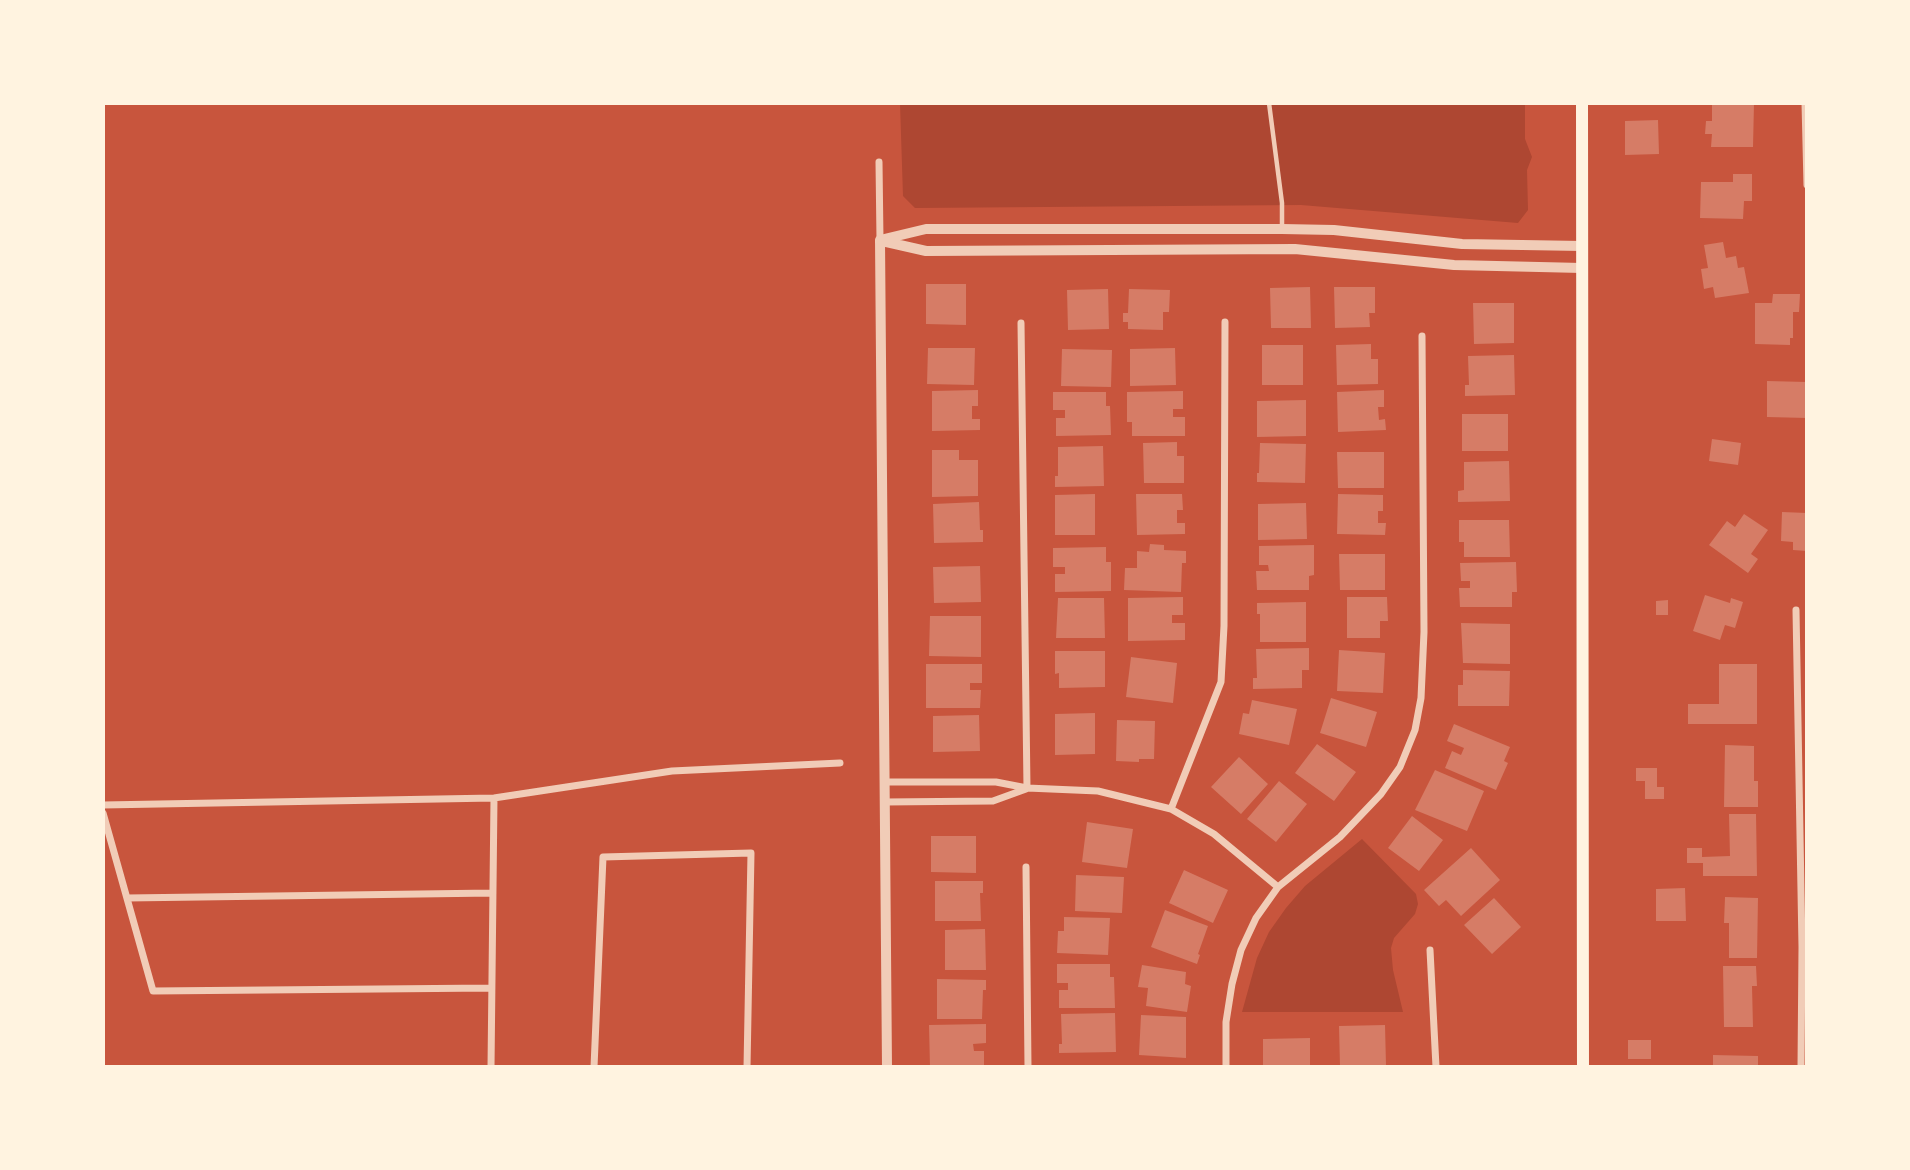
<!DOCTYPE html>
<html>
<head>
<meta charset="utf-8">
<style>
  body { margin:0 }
  #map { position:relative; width:1910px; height:1170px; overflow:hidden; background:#c8553d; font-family:Raleway,sans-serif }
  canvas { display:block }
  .frame { position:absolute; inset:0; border:105px solid #fff3e0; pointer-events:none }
</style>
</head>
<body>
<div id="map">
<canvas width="1910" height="1170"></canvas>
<div class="frame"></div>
</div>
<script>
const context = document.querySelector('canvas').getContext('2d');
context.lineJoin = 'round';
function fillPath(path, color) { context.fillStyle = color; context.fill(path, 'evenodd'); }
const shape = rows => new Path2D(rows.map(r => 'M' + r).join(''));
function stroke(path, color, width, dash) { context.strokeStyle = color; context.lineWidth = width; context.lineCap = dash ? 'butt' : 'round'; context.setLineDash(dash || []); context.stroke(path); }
fillPath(shape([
  [900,103,1525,103,1525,139,1532,157,1527,170,1528,210,1518,223,1301,205,915,208,903,196],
  [1362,839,1416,894,1418,904,1415,914,1394,938,1391,948,1393,970,1403,1012,1242,1012,1257,958,1269,932,1286,908,1305,886]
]), '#ae4732');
fillPath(shape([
  [1712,103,1754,103,1753,147,1711,147,1712,134,1705,134,1706,121,1712,121],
  [1658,120,1659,154,1625,155,1625,121],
  [1733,174,1752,174,1752,201,1744,201,1743,219,1700,218,1701,182,1733,182],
  [1723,242,1726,258,1736,256,1738,268,1744,267,1749,293,1715,298,1713,287,1704,289,1701,269,1708,268,1704,245],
  [926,284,966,284,966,325,926,324],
  [1310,287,1311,328,1271,328,1270,288],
  [1334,287,1375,287,1375,313,1369,313,1370,327,1335,328],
  [1108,289,1109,329,1068,330,1067,290],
  [1129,289,1170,290,1169,312,1163,312,1163,330,1128,329,1128,322,1123,322,1123,313,1128,313],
  [1773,294,1800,294,1799,312,1793,312,1793,338,1790,338,1790,345,1755,344,1755,303,1772,303],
  [1473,303,1514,303,1514,343,1474,344],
  [1371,344,1371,359,1378,359,1378,384,1337,385,1336,345],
  [1262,345,1303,345,1303,385,1262,385],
  [928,348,975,348,974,385,927,384],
  [1175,348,1176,385,1130,386,1130,349],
  [1062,349,1112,350,1111,387,1061,386],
  [1514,355,1515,395,1465,396,1465,385,1469,385,1468,356],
  [1767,381,1807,382,1807,418,1767,417],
  [978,390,978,406,972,406,972,419,980,419,980,430,932,431,932,391],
  [1384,390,1384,407,1378,407,1379,420,1385,419,1386,430,1338,432,1337,392],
  [1183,391,1183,409,1173,409,1173,417,1185,417,1185,436,1132,436,1132,422,1127,422,1127,392],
  [1053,392,1106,392,1106,406,1110,406,1111,435,1056,436,1056,418,1065,418,1065,410,1053,410],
  [1306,400,1306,436,1257,437,1257,401],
  [1462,414,1508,414,1508,451,1462,451],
  [1712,439,1741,443,1738,465,1709,461],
  [1177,442,1177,456,1184,456,1184,483,1144,483,1143,443],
  [1260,443,1306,444,1305,483,1257,482,1257,473,1259,473],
  [1103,446,1104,486,1055,487,1055,476,1058,476,1058,447],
  [932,450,959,450,959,460,978,460,978,496,932,497],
  [1337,452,1384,452,1384,488,1338,488],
  [1509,461,1510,501,1458,502,1458,491,1464,490,1464,462],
  [1095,494,1095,535,1055,535,1055,495],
  [1136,494,1182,494,1183,510,1177,510,1177,523,1185,523,1185,534,1137,535],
  [1338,494,1383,495,1383,511,1378,511,1378,523,1386,523,1385,535,1337,534],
  [979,502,980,530,983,530,983,542,934,543,933,504],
  [1306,503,1307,539,1258,540,1258,504],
  [1782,512,1807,513,1807,551,1793,550,1793,542,1781,541],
  [1744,514,1768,530,1751,554,1758,559,1748,573,1709,545,1727,521,1735,527],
  [1459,520,1509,520,1510,557,1464,557,1464,542,1459,542],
  [1150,544,1164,545,1164,550,1186,551,1186,563,1182,563,1181,592,1124,590,1125,568,1137,568,1137,551,1149,552],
  [1314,545,1314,575,1309,576,1309,590,1257,590,1256,571,1269,571,1268,565,1259,565,1259,546],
  [1106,547,1106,562,1111,562,1111,591,1055,592,1055,574,1065,574,1065,567,1053,567,1053,548],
  [1339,554,1385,554,1385,590,1340,590],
  [1516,562,1517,592,1512,592,1512,607,1460,607,1459,588,1470,588,1470,581,1461,581,1460,563],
  [980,566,981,602,934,603,933,567],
  [1705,595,1730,603,1731,598,1743,602,1735,628,1725,625,1720,640,1693,631],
  [1183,597,1183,615,1172,615,1172,623,1185,623,1185,640,1128,641,1128,598],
  [1347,597,1387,597,1388,621,1380,621,1380,638,1347,638],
  [1058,598,1104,598,1105,638,1056,638],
  [1668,600,1668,615,1656,615,1656,601],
  [1306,602,1306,642,1260,642,1260,614,1257,614,1257,603],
  [930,616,981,616,981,657,929,656],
  [1461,623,1510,624,1510,664,1463,663],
  [1309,648,1309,670,1302,670,1302,688,1253,689,1253,678,1257,678,1256,649],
  [1339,650,1385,653,1383,693,1337,691],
  [1055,651,1105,651,1105,687,1059,688,1059,673,1055,674],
  [1131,657,1177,663,1173,703,1126,697],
  [926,664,982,664,982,683,970,683,970,690,981,690,980,708,926,708],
  [1719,664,1757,664,1757,724,1688,724,1688,704,1719,704],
  [1463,670,1510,671,1509,706,1458,706,1458,685,1463,685],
  [1331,698,1377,712,1366,747,1320,733],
  [1252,700,1297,709,1289,745,1239,734,1243,713,1249,714],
  [1095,713,1095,754,1055,755,1055,714],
  [979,715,980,751,933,752,933,716],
  [1117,720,1155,721,1154,759,1139,759,1139,762,1116,761],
  [1454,724,1510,747,1504,761,1508,763,1496,790,1445,768,1452,751,1461,755,1464,748,1447,741],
  [1317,744,1356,772,1334,801,1295,773],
  [1725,745,1754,746,1754,781,1758,781,1758,807,1724,807],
  [1239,757,1268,784,1241,814,1211,787],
  [1636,768,1657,768,1657,787,1664,787,1664,799,1645,799,1645,781,1636,781],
  [1435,770,1484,791,1467,831,1415,810],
  [1279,781,1307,804,1276,842,1247,819],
  [1729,814,1756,814,1757,876,1703,876,1703,863,1687,863,1687,848,1702,848,1702,857,1730,856],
  [1412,816,1443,840,1419,871,1388,848],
  [1087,822,1133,829,1127,868,1082,862],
  [931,836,976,836,976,873,931,872],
  [1471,848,1500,880,1461,916,1446,900,1439,906,1424,890],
  [1184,870,1228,890,1213,923,1169,903],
  [1076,875,1124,877,1122,913,1075,911],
  [935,881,983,881,983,893,980,893,981,921,935,921],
  [1685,888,1686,921,1656,921,1656,889],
  [1725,897,1758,898,1757,958,1729,958,1729,923,1724,923],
  [1494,898,1521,927,1492,954,1464,925],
  [1165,910,1208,926,1198,954,1200,955,1197,964,1151,947],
  [1064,917,1110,918,1108,955,1057,953,1058,931,1064,931],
  [985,929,986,970,945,970,945,930],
  [1057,964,1110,964,1110,977,1114,977,1115,1008,1059,1008,1059,990,1068,990,1068,983,1057,983],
  [1142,965,1186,972,1185,984,1191,986,1187,1012,1146,1006,1148,988,1138,987],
  [1723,966,1756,966,1757,986,1752,986,1753,1027,1724,1027],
  [937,979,986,980,986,990,983,990,982,1019,937,1019],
  [1115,1013,1116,1052,1059,1053,1059,1044,1062,1044,1061,1014],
  [1141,1015,1186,1017,1186,1058,1139,1055],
  [986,1024,986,1043,973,1044,974,1051,984,1051,984,1067,930,1067,929,1025],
  [1385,1025,1386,1065,1340,1066,1339,1026],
  [1310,1038,1310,1067,1263,1067,1263,1039],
  [1628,1040,1651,1040,1651,1059,1628,1059],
  [1713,1055,1758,1056,1758,1067,1713,1067]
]), '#d67c66');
stroke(shape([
  [1269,103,1282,203,1282,228]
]), '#f1ccb7', 4.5);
stroke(shape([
  [1805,103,1807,185],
  [879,162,880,240],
  [1021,323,1027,788],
  [1796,610,1802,947,1801,1067],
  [885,782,996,782,1027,788,1098,791,1171,809,1214,834,1278,887],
  [885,802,993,801,1026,789],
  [103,805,494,798,672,771,840,763],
  [1171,809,1221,682,1224,626,1225,322],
  [103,813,153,991,491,988],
  [1026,867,1028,1067],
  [127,898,493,893],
  [1430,950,1436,1067],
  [491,1067,494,798],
  [594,1067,603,857,751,853,747,1067],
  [1226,1067,1226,1022,1232,984,1241,950,1256,918,1278,887,1340,837,1381,794,1400,767,1415,730,1421,698,1424,632,1422,336]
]), '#f1ccb7', 7);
stroke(shape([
  [880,240,887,1067],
  [880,240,926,229,1282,229,1334,230,1462,244,1582,246],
  [882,241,926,251,1295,249,1454,265,1582,268]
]), '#f1ccb7', 10);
stroke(shape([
  [1582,103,1583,1067]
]), '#fff3e0', 12);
</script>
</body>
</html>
